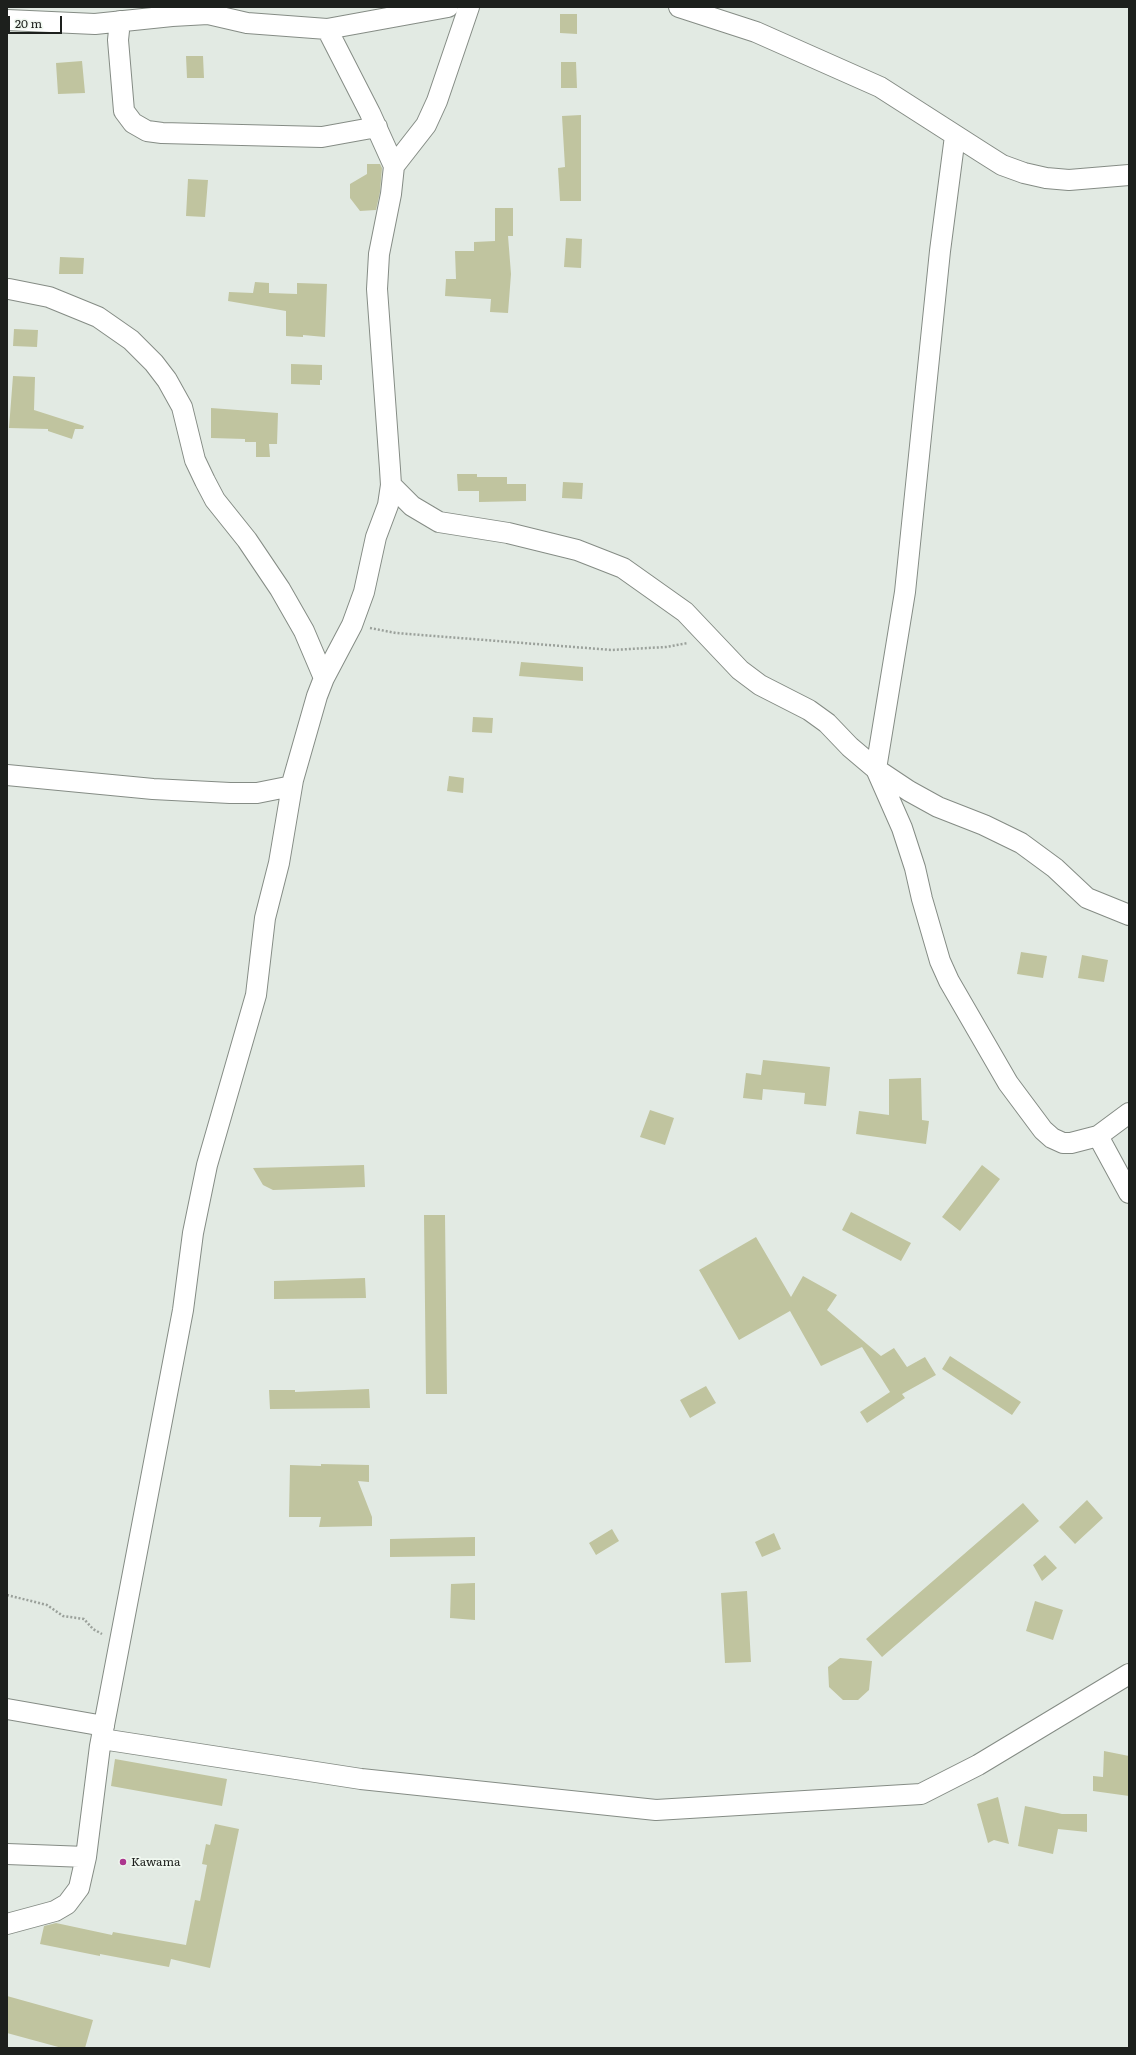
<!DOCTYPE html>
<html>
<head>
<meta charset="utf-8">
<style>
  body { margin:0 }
  #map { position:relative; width:1136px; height:2055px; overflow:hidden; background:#e2eae3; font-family:Literata,serif }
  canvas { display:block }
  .frame { position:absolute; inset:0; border:8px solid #1d201d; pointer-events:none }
  .scale { position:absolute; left:8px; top:16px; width:54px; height:18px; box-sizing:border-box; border:2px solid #1d201d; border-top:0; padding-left:5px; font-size:12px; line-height:14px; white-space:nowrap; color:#1d201d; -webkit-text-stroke:3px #f0f8f0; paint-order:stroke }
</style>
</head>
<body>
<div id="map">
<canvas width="1136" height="2055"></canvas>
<div class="frame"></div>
<div class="scale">20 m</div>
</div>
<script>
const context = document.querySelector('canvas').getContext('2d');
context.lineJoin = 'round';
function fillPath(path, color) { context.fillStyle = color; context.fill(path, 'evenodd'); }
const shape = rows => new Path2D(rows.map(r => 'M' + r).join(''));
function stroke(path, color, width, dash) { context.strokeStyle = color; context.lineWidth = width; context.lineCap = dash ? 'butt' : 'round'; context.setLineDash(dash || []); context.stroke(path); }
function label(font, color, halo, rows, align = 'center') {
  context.font = font + ' Literata,serif'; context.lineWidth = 3.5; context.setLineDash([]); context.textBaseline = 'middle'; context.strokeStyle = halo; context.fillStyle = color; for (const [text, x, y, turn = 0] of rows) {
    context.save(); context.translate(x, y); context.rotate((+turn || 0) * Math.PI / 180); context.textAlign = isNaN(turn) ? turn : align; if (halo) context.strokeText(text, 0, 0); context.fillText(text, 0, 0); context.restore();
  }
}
fillPath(shape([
  [560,14,577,14,577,34,560,33],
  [186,56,203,56,204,78,187,78],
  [82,61,85,93,58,94,56,63],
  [561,62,576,62,577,88,561,88],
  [581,115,581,201,560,201,558,168,565,167,562,116],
  [367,164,380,164,382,168,380,192,376,210,360,211,350,198,350,184,367,174],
  [188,179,208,180,205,217,186,216],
  [495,208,513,208,513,236,508,236,511,274,508,313,490,312,491,299,445,296,446,279,456,279,455,251,474,251,474,242,495,241],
  [566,238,582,239,581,268,564,267],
  [60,257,84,258,83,274,59,274],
  [255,282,269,283,269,293,297,294,297,283,327,284,325,337,303,335,303,337,286,336,286,311,228,301,229,292,253,293],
  [14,329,38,330,37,347,13,346],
  [291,364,322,365,322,380,320,380,320,385,291,384],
  [13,376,35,377,34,410,84,426,83,429,75,429,72,439,48,431,48,429,9,428],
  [211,408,278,413,277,444,269,444,270,457,256,457,256,442,245,442,245,439,211,438],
  [457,474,477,474,477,477,507,477,507,484,526,484,526,501,479,502,479,491,458,491],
  [563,482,583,483,582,499,562,498],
  [521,662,583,667,583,681,519,676],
  [473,717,493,718,492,733,472,732],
  [449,776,464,778,463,793,447,791],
  [1021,952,1047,956,1043,978,1017,974],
  [1082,955,1108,960,1104,982,1078,978],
  [763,1060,830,1067,826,1106,804,1104,805,1093,763,1089,762,1100,743,1098,746,1073,761,1075],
  [921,1078,922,1120,929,1121,926,1144,856,1134,859,1111,889,1115,889,1079],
  [650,1110,674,1118,665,1145,640,1137],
  [364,1165,365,1187,273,1190,263,1185,253,1168],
  [982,1165,1000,1179,960,1231,942,1217],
  [851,1212,911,1243,901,1261,842,1230],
  [424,1215,445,1215,447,1394,426,1394],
  [756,1237,791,1297,803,1276,837,1295,827,1310,881,1356,894,1348,907,1367,925,1357,936,1375,902,1394,905,1398,867,1423,860,1412,890,1392,862,1347,821,1366,790,1311,739,1340,699,1270],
  [365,1278,366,1298,274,1299,274,1281],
  [950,1356,1021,1402,1012,1415,942,1369],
  [706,1386,716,1403,690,1418,680,1400],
  [369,1389,370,1408,270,1409,269,1390,295,1390,295,1392],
  [321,1464,369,1465,369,1482,358,1481,372,1517,372,1526,319,1527,321,1517,289,1517,290,1465,321,1466],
  [1087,1500,1103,1518,1075,1544,1059,1527],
  [1023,1503,1039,1521,882,1657,866,1639],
  [612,1529,619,1541,596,1555,589,1543],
  [774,1533,781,1549,762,1557,755,1542],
  [475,1537,475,1556,390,1557,390,1539],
  [1045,1555,1057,1568,1042,1581,1033,1565],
  [475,1583,475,1620,450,1618,451,1584],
  [747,1591,751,1662,725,1663,721,1593],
  [1035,1601,1063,1610,1053,1640,1026,1631],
  [840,1658,872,1661,869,1690,858,1700,843,1700,829,1687,828,1667],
  [1104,1751,1129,1756,1129,1796,1093,1791,1093,1776,1103,1777],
  [115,1759,227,1779,222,1806,111,1786],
  [998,1797,1009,1844,994,1840,988,1843,977,1804],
  [1025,1806,1062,1814,1087,1814,1087,1832,1058,1829,1053,1854,1018,1846],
  [215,1824,239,1829,210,1968,171,1959,169,1967,100,1954,100,1956,40,1944,44,1926,56,1923,112,1935,113,1932,186,1945,195,1900,200,1901,207,1865,202,1864,206,1844,210,1845],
  [7,1996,93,2020,85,2048,62,2048,7,2033]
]), '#c0c49f');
const street = shape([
  [679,7,756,32,880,87,983,153,1002,165,1024,173,1046,178,1069,180,1129,175],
  [7,20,95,24,172,16,208,14,247,23,327,29,370,113,394,166,391,194,379,254,377,289,390,469,391,485,388,505,376,537,364,592,352,625,324,678,317,696,293,780,279,863,265,918,256,995,207,1165,193,1233,183,1310,100,1746,86,1857,79,1888,67,1904,55,1911,7,1924],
  [120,21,118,40,124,111,133,123,147,131,162,133,322,137,377,127],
  [327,29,448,7],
  [955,136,940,251,905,592,876,769,902,828,915,868,922,899,940,961,949,981,1008,1083,1043,1130,1052,1138,1063,1143,1071,1143,1098,1136],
  [394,166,426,125,437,101,469,7],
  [9,289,49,297,98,317,131,340,154,363,167,380,182,407,195,460,205,481,215,500,247,540,280,589,304,631,324,678],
  [391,485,412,506,439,522,508,533,577,550,623,568,685,612,740,670,760,685,809,710,827,723,850,747,876,769,909,791,938,807,984,825,1021,843,1055,868,1087,898,1129,915],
  [7,775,153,789,230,793,257,793,292,786],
  [1129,1113,1098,1136,1129,1193],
  [7,1709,104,1726],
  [102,1739,361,1779,656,1810,921,1794,978,1765,1129,1674],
  [7,1854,86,1857]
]);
stroke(street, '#858c85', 22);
stroke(shape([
  [370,628,396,633,612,650,666,647,688,643],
  [7,1595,47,1605,63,1616,84,1619,93,1629,102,1634]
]), '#9ba19b', 2.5, [2, 2]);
stroke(street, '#fff', 20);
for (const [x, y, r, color] of [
  [123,1862,4,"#ac368e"]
]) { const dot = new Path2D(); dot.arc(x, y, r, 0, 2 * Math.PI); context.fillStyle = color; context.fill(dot); stroke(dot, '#f0f8f0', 1.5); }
label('12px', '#1d201d', '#f0f8f0', [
  ["Kawama",131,1862]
], 'left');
</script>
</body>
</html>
